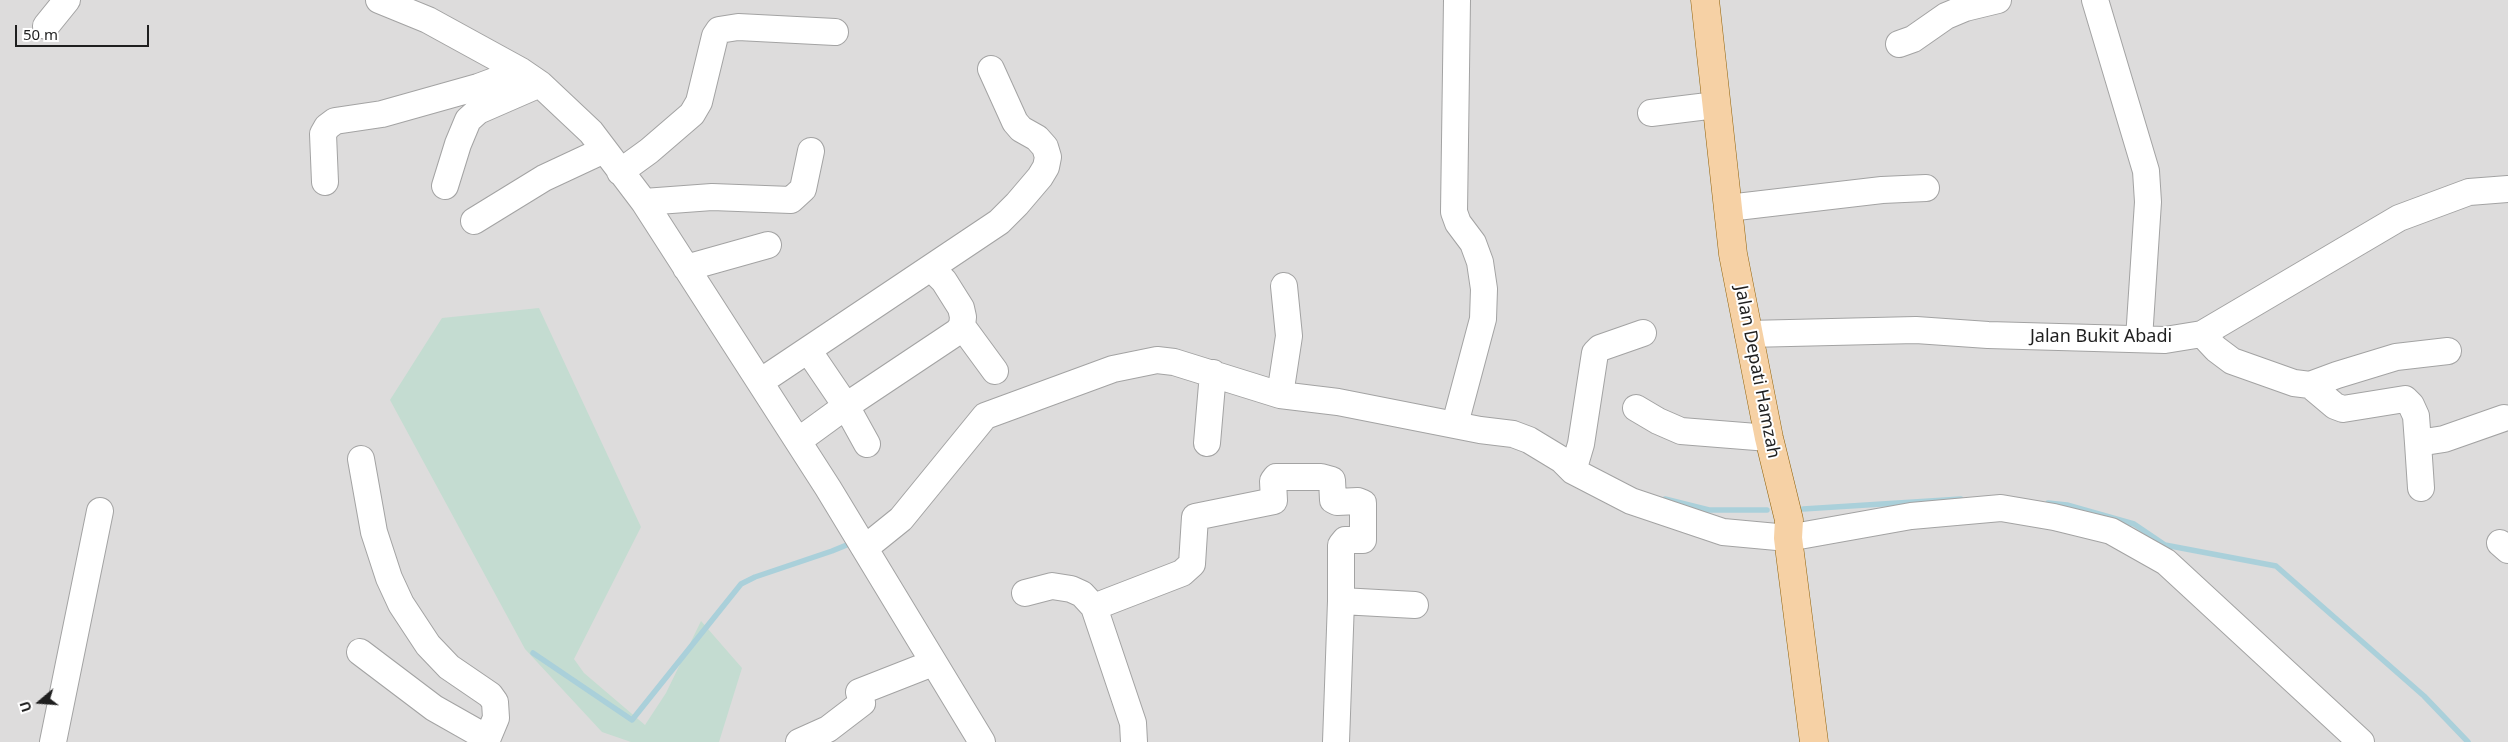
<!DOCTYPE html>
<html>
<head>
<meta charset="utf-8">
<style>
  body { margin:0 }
  #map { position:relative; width:2508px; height:742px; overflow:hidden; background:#efece6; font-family:"Noto Sans",sans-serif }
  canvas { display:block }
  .north { position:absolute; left:15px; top:677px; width:50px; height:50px; -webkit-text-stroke:4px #fff; paint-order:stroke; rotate:252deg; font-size:14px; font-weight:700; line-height:20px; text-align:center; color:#1f1f1f }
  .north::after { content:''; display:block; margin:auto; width:18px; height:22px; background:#1f1f1f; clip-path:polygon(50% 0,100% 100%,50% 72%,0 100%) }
  .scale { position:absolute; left:15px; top:25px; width:134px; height:22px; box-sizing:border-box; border:2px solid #1f1f1f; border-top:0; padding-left:6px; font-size:15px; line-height:18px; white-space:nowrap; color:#1f1f1f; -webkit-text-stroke:4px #fff; paint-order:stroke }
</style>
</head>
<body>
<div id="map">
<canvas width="2508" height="742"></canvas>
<div class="north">U</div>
<div class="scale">50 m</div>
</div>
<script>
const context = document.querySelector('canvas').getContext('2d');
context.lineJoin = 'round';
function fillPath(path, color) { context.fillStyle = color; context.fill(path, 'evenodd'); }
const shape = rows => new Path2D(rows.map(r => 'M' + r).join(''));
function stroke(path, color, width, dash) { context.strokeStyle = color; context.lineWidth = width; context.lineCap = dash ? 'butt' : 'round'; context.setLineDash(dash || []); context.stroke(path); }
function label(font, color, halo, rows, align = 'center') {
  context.font = font + ' "Noto Sans",sans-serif'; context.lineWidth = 4; context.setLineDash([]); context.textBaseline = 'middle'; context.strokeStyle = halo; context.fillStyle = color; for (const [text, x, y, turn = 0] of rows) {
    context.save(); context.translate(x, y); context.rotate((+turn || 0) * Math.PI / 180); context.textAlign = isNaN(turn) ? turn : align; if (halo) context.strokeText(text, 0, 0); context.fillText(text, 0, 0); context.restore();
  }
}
fillPath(shape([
  [0,0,2508,0,2508,742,0,742]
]), '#dddcdc');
fillPath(shape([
  [539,308,641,527,574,659,584,673,645,725,666,693,701,621,742,668,719,742,631,742,602,732,525,649,390,400,442,318]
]), '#c4dcd1');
stroke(shape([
  [1665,499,1709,510,1767,510],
  [2048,503,2067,505,2134,524,2165,545,2276,566,2424,696,2468,742],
  [1803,509,1961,499],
  [533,653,632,720,741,584,755,577,832,551,854,542]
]), '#aad0da', 5.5);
const minor = shape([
  [379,0,428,20,521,71,540,84,591,132,644,202,828,488,982,742],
  [2095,0,2146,171,2148,202,2139,339],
  [46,26,67,0],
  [1899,44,1913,39,1946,16,1965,8,1998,0],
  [1651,113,1716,105],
  [620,172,649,151,692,114,699,102,715,36,719,30,738,27,835,32],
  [325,182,323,134,327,127,335,121,382,114,478,87,521,71],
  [445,186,458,144,468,120,478,111,540,84],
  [644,202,712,197,791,200,803,189,811,151],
  [1728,208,1882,190,1926,188],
  [474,221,544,178,604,150],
  [686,268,768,245],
  [962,326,995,371],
  [1748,334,1916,330,1988,335,2165,340,2202,334,2399,218,2469,192,2508,189],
  [2202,334,2216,349,2232,361,2294,383,2310,385,2337,375,2396,357,2448,351],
  [808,350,846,406,867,444],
  [760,382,999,222,1017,204,1040,177,1046,167,1048,157,1045,147,1037,138,1021,129,1015,122,991,69],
  [2310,385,2335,406,2343,409,2405,399,2411,405,2416,416,2418,443,2444,439,2504,418],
  [1280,395,1289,336,1284,286],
  [1636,408,1658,421,1681,431,1769,438],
  [1455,424,1483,319,1484,289,1480,262,1473,243,1458,223,1454,212,1457,0],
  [798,441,846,406,957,332,962,326,963,317,961,308,944,281,931,268],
  [1207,443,1213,373],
  [2418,443,2421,488],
  [361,459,374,532,389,578,401,604,428,645,449,667,490,695,495,702,496,718,486,742],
  [1573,471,1581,444,1595,353,1600,348,1643,333],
  [2500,543,2508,550],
  [865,548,901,519,985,416,1113,369,1157,360,1174,362,1280,395,1338,402,1480,430,1513,434,1529,440,1562,460,1573,471,1631,501,1723,532,1788,538,1911,516,2001,508,2054,517,2111,531,2166,562,2361,742],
  [1025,593,1052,586,1071,589,1082,594,1094,607,1133,723,1134,742],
  [1341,601,1415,605],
  [1094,607,1182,573,1192,564,1195,517,1274,501,1273,481,1276,477,1321,477,1332,480,1333,500,1337,502,1358,501,1363,503,1363,540,1345,540,1341,545,1341,601,1336,742],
  [360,652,434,708,487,738],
  [53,742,100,511],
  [799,742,828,729,862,703,859,692,933,663]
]);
const major = shape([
  [1705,0,1733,254,1769,438,1789,520,1788,538,1814,742]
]);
stroke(minor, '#a3a3a3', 28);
stroke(major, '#916209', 29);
stroke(minor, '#fff', 26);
stroke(major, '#f6d1a5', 28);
label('18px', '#1f1f1f', '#fff', [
  ["Jalan Bukit Abadi",2101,337],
  ["Jalan Depati Hamzah",1757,372,79]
]);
</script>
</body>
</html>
